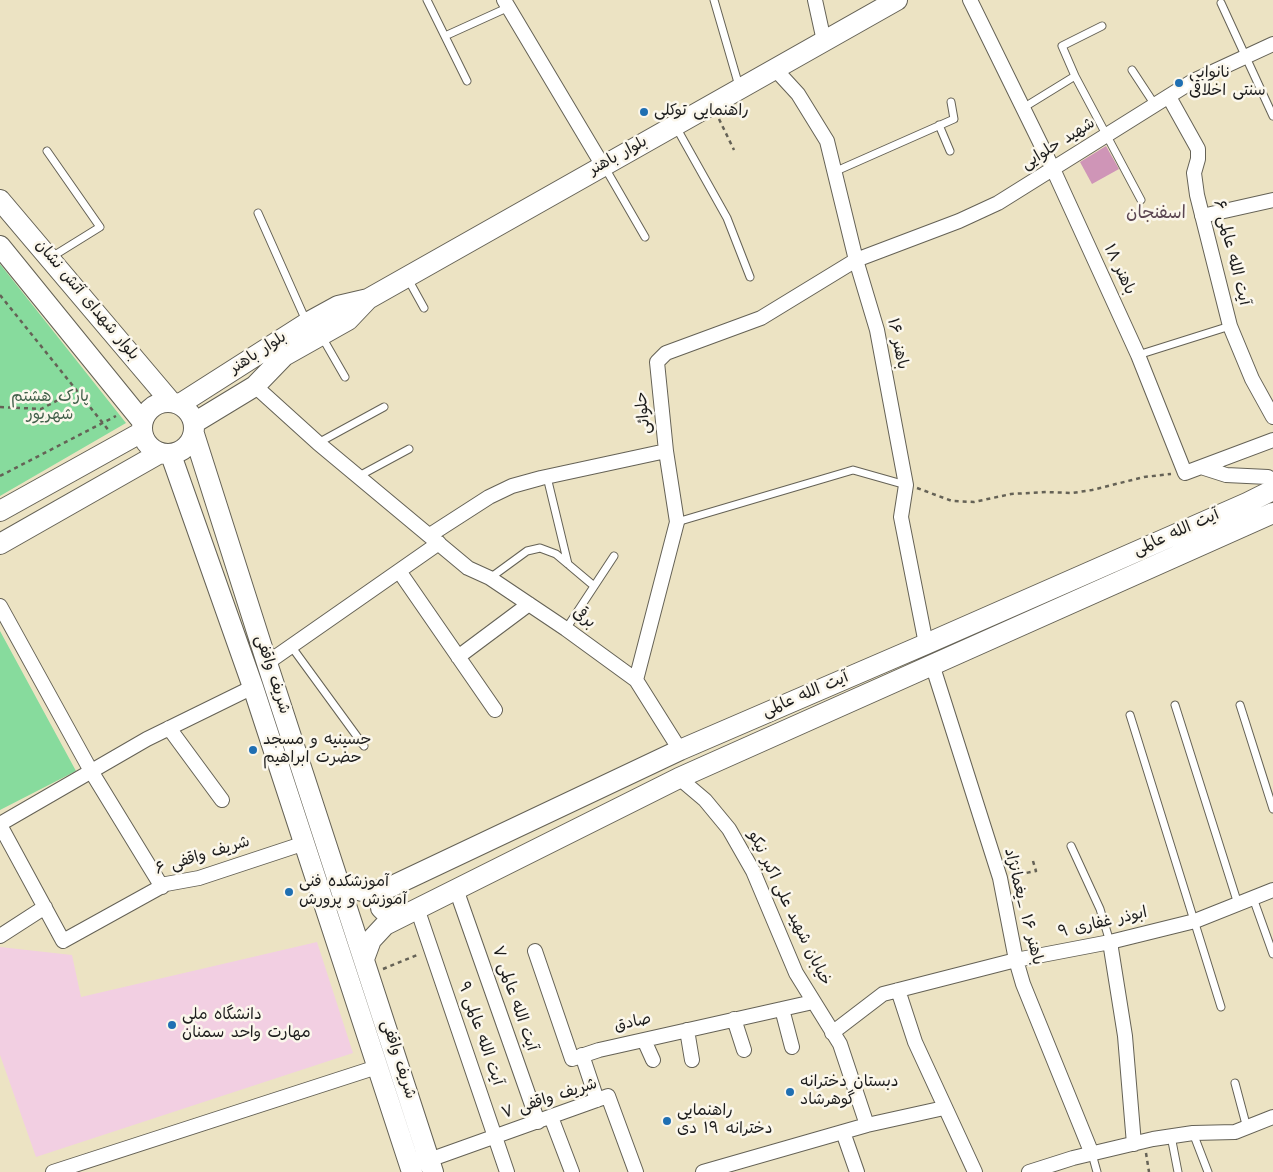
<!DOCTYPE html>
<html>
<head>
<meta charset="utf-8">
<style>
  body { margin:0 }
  canvas { display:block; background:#ece3c3 }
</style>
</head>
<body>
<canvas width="1273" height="1172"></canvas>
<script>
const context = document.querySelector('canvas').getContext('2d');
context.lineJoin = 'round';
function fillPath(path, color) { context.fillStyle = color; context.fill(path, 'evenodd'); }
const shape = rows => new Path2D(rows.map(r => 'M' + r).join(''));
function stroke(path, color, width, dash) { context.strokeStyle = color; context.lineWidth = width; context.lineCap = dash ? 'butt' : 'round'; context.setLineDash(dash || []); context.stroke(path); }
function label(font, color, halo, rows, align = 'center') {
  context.font = font + ' Kalam,"Playpen Sans Arabic",sans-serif'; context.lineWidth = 5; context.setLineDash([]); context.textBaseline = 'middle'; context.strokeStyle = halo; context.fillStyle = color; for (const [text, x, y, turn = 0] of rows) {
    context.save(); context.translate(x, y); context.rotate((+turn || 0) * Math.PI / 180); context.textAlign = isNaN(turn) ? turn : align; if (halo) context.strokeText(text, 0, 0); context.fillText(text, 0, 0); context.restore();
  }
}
fillPath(shape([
  [317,942,353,1053,36,1157,0,1055,0,947,72,955,81,997]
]), '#f2cfe2');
fillPath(shape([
  [0,264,126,423,0,496],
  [0,631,76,771,0,810]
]), '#87db9d');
fillPath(shape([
  [1106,146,1119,169,1092,184,1080,162]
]), '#cf95b7');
const lane = shape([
  [427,0,467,81],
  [714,0,739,86],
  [1221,3,1273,116],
  [1102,26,1062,46,1075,76,1141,200],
  [445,36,509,7],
  [1132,70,1155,105],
  [1023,108,1075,76],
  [939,125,950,151],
  [676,127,727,218,750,277],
  [47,151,100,227,50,258],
  [604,166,645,237],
  [834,172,954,119,951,102],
  [258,213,307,323],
  [408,279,424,308],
  [322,337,345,377],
  [1138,355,1230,326],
  [318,443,384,407],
  [359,476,409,449],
  [547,477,568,564],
  [677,522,853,470,906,485],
  [490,578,527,551,540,548,556,554,594,586],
  [566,629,614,556],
  [291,646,364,746],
  [1175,705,1238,904],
  [1240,705,1273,809],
  [1130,715,1221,1007],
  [1071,846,1100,909,1110,942],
  [1253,898,1273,954],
  [1235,1083,1247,1128],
  [1193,1133,1208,1172],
  [1171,1136,1178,1172],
  [1092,1154,1097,1172]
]);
const street = shape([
  [504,0,603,166],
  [815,0,824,41],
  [970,0,1053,169,1138,355,1185,473,1273,440],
  [775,69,798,94,827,141,856,260,877,330,906,485,901,517,926,644],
  [1169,97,1198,149,1198,159,1194,173,1197,195,1230,326,1252,379,1273,417],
  [1202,216,1273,200],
  [255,386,318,443,468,568,490,578,566,629,636,680,680,750],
  [1201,467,1226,475,1268,477,1273,481],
  [430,535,489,497,512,486,541,478,666,451],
  [399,571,495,710],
  [0,606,91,771,162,887],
  [458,657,529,604],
  [267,663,439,543],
  [932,664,1000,878,1016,960,1023,984,1092,1154],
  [636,680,677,522,666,451,657,362,666,353,761,318,856,260,959,221,998,203,1193,81,1273,44],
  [169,728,222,800],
  [679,778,705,800,729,829,753,871,796,973,840,1044,867,1125],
  [0,824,147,739,253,687],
  [0,825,63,941,166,884,199,878,305,843],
  [456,889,538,1122],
  [417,908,507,1172],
  [0,936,45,907],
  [1110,942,1125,1036,1134,1144],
  [535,951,572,1059,599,1050,813,1002],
  [898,990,915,1042,975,1172],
  [782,1009,792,1047],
  [734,1019,744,1050],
  [687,1030,692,1060],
  [832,1033,883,994,1016,960,1110,942,1195,921,1273,890],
  [644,1040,653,1060],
  [582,1055,597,1100],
  [551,1117,572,1172],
  [843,1132,857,1172],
  [429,1160,608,1096,636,1172],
  [53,1172,377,1067],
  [703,1172,867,1125,944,1108],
  [1029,1172,1073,1158,1153,1139,1193,1133,1235,1132,1273,1117]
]);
const secondary = shape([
  [0,200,171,402],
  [0,246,142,421],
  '142 428a26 26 0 1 1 52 0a26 26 0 1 1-52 0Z',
  [180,404,307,323,338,306,368,299],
  [194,423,255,386,284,356,348,320,368,299,897,0],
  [194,434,267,663,433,1172],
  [171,455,253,687,412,1172],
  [0,511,142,432],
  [0,544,160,453],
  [339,884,362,891,384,890,680,750,926,644,1247,503,1273,490],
  [384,890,381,901,381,908,389,916,400,916],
  [364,959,371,940,385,925,679,778,1273,513]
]);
stroke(lane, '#656256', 9);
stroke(street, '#656256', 16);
stroke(secondary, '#656256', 22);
stroke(shape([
  [719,119,734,150],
  [0,295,110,432],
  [0,407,41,409,77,390],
  [0,476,116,416],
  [917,488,952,501,974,502,1011,494,1046,492,1072,493,1092,490,1144,477,1171,474],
  [1011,876,1036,871,1033,861],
  [383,969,417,955],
  [1146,1153,1149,1172]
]), '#656256', 2.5, [4, 4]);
stroke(lane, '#fff', 7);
stroke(street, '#fff', 14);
stroke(secondary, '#fff', 20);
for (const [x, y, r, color] of [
  [1179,83,5,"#1f6fb2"],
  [644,112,5,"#1f6fb2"],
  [253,750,5,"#1f6fb2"],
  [289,892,5,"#1f6fb2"],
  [172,1025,5,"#1f6fb2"],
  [790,1092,5,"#1f6fb2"],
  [667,1121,5,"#1f6fb2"]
]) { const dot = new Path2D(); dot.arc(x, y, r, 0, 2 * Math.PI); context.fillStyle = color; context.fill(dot); stroke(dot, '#fbf7ec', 2); }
label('16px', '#1c1c1c', '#fbf7ec', [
  ["نانوایی",1189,74],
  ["سنتی اخلاقی",1189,92],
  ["راهنمایی توکلی",654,112],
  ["حسینیه و مسجد",263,741],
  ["حضرت ابراهیم",263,759],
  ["آموزشکده فنی",299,883],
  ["آموزش و پرورش",299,901],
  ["دانشگاه ملی",182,1016],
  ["مهارت واحد سمنان",182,1034],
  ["دبستان دخترانه",800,1083],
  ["گوهرشاد",800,1101],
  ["راهنمایی",677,1112],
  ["دخترانه ۱۹ دی",677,1130]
], 'left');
label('16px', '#1c1c1c', '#fbf7ec', [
  ["شهید حلوایی",1059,145,-32],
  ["بلوار باهنر",619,157,-29],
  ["آیت الله عالمی ۶",1230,253,76],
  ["باهنر ۱۸",1118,270,65],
  ["بلوار شهدای آتش نشان",86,301,50],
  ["باهنر ۱۶",896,344,78],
  ["بلوار باهنر",259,354,-33],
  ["حلوائی",645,413,-96],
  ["آیت الله عالمی",1177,534,-24],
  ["برقی",583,619,36],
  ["شریف واقفی",271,675,72],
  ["آیت الله عالمی",806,696,-23],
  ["شریف واقفی ۶",203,857,-17],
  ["باهنر ۱۶ _یغمانژاد",1022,907,76],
  ["خیابان شهید علی اکبر نیکو",788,909,64],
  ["ابوذر غفاری ۹",1103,924,-13],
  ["آیت الله عالمی ۷",513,999,71],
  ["صادق",633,1024,-12],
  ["آیت الله عالمی ۹",479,1034,71],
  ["شریف واقفی",397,1060,72],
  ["شریف واقفی ۷",550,1100,-18]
]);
label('16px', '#415f49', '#fbf7ec', [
  ["پارک هشتم",50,398],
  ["شهریور",50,416]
]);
label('18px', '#5b4652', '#fbf7ec', [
  ["اسفنجان",1156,215]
]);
</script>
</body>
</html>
